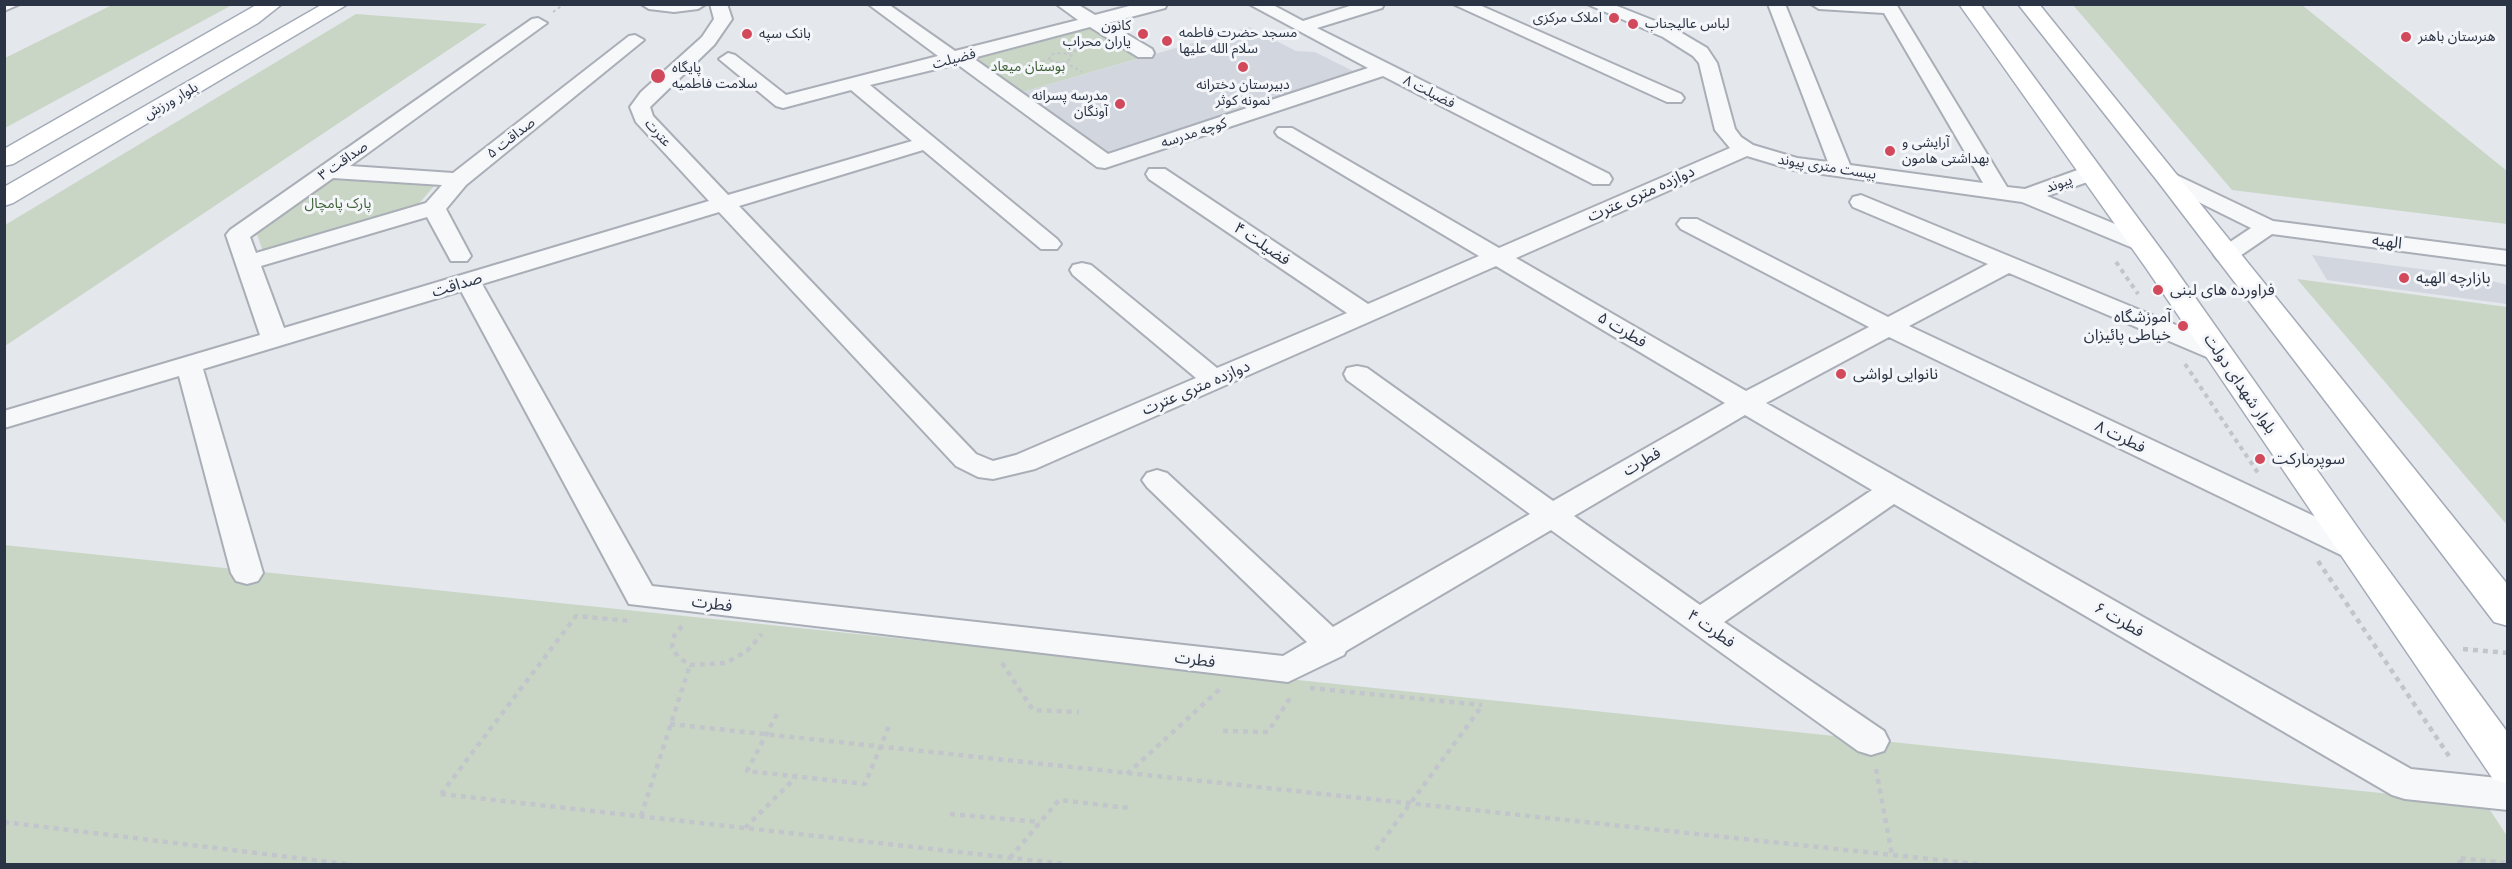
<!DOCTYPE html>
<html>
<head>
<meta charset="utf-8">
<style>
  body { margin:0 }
  #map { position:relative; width:2512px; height:869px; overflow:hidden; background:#e4e7ec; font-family:Raleway,sans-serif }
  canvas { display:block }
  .frame { position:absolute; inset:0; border:6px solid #2b3445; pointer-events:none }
</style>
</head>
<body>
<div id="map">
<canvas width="2512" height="869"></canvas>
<div class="frame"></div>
</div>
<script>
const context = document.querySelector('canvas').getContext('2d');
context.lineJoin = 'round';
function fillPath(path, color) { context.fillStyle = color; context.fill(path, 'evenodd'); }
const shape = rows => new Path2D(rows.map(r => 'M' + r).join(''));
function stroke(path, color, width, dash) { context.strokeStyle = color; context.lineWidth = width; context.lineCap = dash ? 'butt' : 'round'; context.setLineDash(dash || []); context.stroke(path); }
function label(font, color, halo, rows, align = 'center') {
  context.font = font + ' Raleway,"Noto Sans Arabic",sans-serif'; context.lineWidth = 6; context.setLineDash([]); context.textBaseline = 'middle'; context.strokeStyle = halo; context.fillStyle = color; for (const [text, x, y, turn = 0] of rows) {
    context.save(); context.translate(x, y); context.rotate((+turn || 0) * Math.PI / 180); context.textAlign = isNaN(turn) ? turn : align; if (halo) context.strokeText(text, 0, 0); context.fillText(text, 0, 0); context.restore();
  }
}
fillPath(shape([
  [1249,27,1296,51,1315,52,1355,72,1107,152,1019,93],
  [2312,255,2475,276,2507,285,2507,304,2327,280]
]), '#d2d6de');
fillPath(shape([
  [112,5,232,5,5,128,5,58],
  [2073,5,2302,5,2507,171,2507,224,2232,190],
  [356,14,487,24,5,346,5,225],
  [1091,28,1140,58,1019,93,972,60],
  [333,177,436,184,415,208,263,252,256,231],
  [2297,279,2507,307,2507,525],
  [4,545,2486,804,2507,836,2507,864,5,864]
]), '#c9d6c5');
const minor = shape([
  [4,4,20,4,4,11,4,4],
  [641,4,706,4,698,9,674,12,649,9,641,4],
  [710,4,727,4,732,19,714,45,650,107,653,116,728,195,912,141,851,90,783,108,776,106,719,59,728,53,735,55,786,95,938,56,868,4,888,4,955,51,1078,20,1056,4,1077,4,1095,15,1137,4,1167,4,1165,8,1108,23,1152,49,1154,53,1152,57,1138,57,1090,27,973,58,1108,154,1368,68,1249,4,1271,4,1303,21,1356,4,1384,4,1382,8,1317,28,1609,174,1612,179,1609,184,1593,184,1383,76,1105,168,1097,167,957,64,870,85,1057,239,1061,244,1057,249,1041,249,923,150,739,206,976,454,993,461,1016,455,1196,378,1073,275,1070,270,1073,265,1082,263,1091,265,1217,368,1347,313,1149,179,1146,174,1149,169,1165,169,1368,304,1479,256,1278,136,1275,132,1278,128,1292,128,1499,248,1730,148,1715,130,1699,63,1693,56,1663,37,1587,4,1612,4,1675,29,1707,48,1717,63,1735,129,1741,137,1753,145,1797,158,1828,162,1768,4,1785,4,1850,165,1983,183,1884,13,1819,9,1811,4,1896,4,2007,187,2025,189,2083,168,2099,168,2102,173,2099,178,2047,196,2149,238,2153,243,2149,248,2133,248,2022,202,1794,170,1747,156,1516,258,1746,391,1869,327,1681,229,1677,224,1681,219,1697,219,1888,317,1988,264,1853,207,1850,202,1853,197,1861,195,2227,346,2231,352,2227,358,2218,360,2209,358,2009,273,1909,326,2363,539,2368,547,2363,555,2352,558,2341,555,1889,337,1766,403,2411,769,2508,779,2508,810,2405,799,2392,795,1894,504,1724,622,1884,731,1889,741,1884,751,1871,755,1858,751,1551,530,1346,651,1344,655,1288,682,629,604,461,291,203,369,263,573,258,581,247,584,236,581,231,573,179,376,4,428,4,411,260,335,226,235,230,230,532,19,538,18,547,23,350,166,453,173,629,36,635,35,644,40,466,185,446,209,471,256,467,261,451,261,427,217,261,266,284,328,709,201,636,122,630,107,641,92,702,37,714,19,710,4],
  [333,178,442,185,426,203,256,253,250,237,333,178],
  [719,212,956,466,978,477,993,479,1035,469,1496,266,1725,403,1553,501,1367,368,1357,366,1347,368,1344,374,1347,380,1530,514,1333,627,1167,473,1157,470,1147,473,1142,480,1147,487,1307,642,1283,656,652,586,482,284,719,212],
  [1745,415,1872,490,1700,605,1574,516,1745,415],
  [1453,4,1477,4,1681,94,1684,98,1681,102,1667,102,1453,4],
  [2168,171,2273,221,2508,251,2508,265,2272,234,2234,260,2218,260,2214,255,2218,250,2251,228,2160,183,2157,178,2160,173,2168,171]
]);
const major = shape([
  [258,4,282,4,258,23,13,164,4,166,4,149,258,4],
  [323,4,348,4,13,203,4,206,4,187,323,4],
  [1959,4,1980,4,2168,259,2365,538,2508,733,2508,784,2493,779,2146,268,1959,4],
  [2018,4,2039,4,2508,585,2508,626,2494,622,2159,183,2018,4]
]);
stroke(minor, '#a9aeb7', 4);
stroke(major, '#a3abb8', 3);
stroke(shape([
  [553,12,564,4],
  [1064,53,1072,56,1068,61,1061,63,1048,60,1053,54,1064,53],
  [1068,53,1093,46],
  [1065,62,1082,72],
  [1013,70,1048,60],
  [366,199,371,200,367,206,354,209,347,207,353,201,366,199],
  [326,201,350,203]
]), '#c2c5cb', 2, [3, 3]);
stroke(shape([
  [2116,262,2138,294],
  [2185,364,2258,473]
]), '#c2c5cb', 4, [4.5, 4.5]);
stroke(shape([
  [2318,561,2451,759],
  [682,626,674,636,672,647,678,657,690,665,726,663,747,651,762,634],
  [2463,649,2508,653],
  [1002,663,1033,710,1079,712],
  [1310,688,1482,705],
  [777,714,747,771,865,784,889,726],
  [670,724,1977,864],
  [1223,731,1268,732,1292,695],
  [1876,769,1892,855],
  [1127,774,1221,688],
  [441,794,576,616,630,621],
  [441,794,1066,864],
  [950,814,1040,822],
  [641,816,690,665],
  [4,822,346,864],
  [745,828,796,777],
  [1376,850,1482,706],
  [1010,858,1059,800,1129,808],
  [2462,864,2458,858,2508,863]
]), '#c2c5cb', 4.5, [5, 5]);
fillPath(minor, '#f7f8fa');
fillPath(major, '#fff');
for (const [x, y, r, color] of [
  [1614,18,6,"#d1495b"],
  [1633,24,6,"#d1495b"],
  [747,34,6,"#d1495b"],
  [1143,34,6,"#d1495b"],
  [2406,37,6,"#d1495b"],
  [1167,41,6,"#d1495b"],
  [1243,67,6,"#d1495b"],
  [658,76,8,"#d1495b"],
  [1120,104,6,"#d1495b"],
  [1890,151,6,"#d1495b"],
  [2404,278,6,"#d1495b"],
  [2158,290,6,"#d1495b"],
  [2183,326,6,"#d1495b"],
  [1841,374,6,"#d1495b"],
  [2260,459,6,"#d1495b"]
]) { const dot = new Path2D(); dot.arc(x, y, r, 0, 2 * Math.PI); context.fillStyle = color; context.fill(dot); stroke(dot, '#f4f6f9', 2); }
label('14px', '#2b3445', '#f4f6f9', [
  ["املاک مرکزی",1602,18,"right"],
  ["لباس عالیجناب",1645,24],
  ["کانون",1131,26,"right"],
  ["یاران محراب",1131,42,"right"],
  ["مسجد حضرت فاطمه",1179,33],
  ["سلام الله علیها",1179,49],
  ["بانک سپه",759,34],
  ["هنرستان باهنر",2418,37],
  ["پایگاه",672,68],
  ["سلامت فاطمیه",672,84],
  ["دبیرستان دخترانه",1243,85,"center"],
  ["نمونه کوثر",1243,101,"center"],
  ["مدرسه پسرانه",1108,96,"right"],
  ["آونگان",1108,112,"right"],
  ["آرایشی و",1902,143],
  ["بهداشتی هامون",1902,159]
], 'left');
label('14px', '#2b3445', '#f4f6f9', [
  ["فضیلت",954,59,-15],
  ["فضیلت ۸",1429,92,27],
  ["بلوار ورزش",171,101,-30],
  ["عترت",658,133,48],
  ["کوچه مدرسه",1194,133,-18],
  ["صداقت ۵",511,138,-38],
  ["صداقت ۳",343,161,-35],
  ["بیست متری پیوند",1827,167,9],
  ["پیوند",2059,184,-20]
]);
label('14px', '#3f6138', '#f4f6f9', [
  ["بوستان میعاد",1028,67],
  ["پارک پامچال",338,204]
]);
label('16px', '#2b3445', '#f4f6f9', [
  ["دوازده متری عترت",1641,194,-24],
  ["الهیه",2387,242,7],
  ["فضیلت ۴",1262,244,34],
  ["صداقت",457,285,-17],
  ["فطرت ۵",1622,330,31],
  ["بلوار شهدای دولت",2240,384,56],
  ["دوازده متری عترت",1196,388,-23],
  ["فطرت ۸",2120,437,26],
  ["فطرت",1642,462,-30],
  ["فطرت",712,604,7],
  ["فطرت ۶",2119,620,30],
  ["فطرت ۴",1711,629,35],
  ["فطرت",1195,660,7]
]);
label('16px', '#2b3445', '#f4f6f9', [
  ["بازارچه الهیه",2416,278],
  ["فراورده های لبنی",2170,290],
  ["آموزشگاه",2171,317,"right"],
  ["خیاطی پائیزان",2171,335,"right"],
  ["نانوایی لواشی",1853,374],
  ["سوپرمارکت",2272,459]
], 'left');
</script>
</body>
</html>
